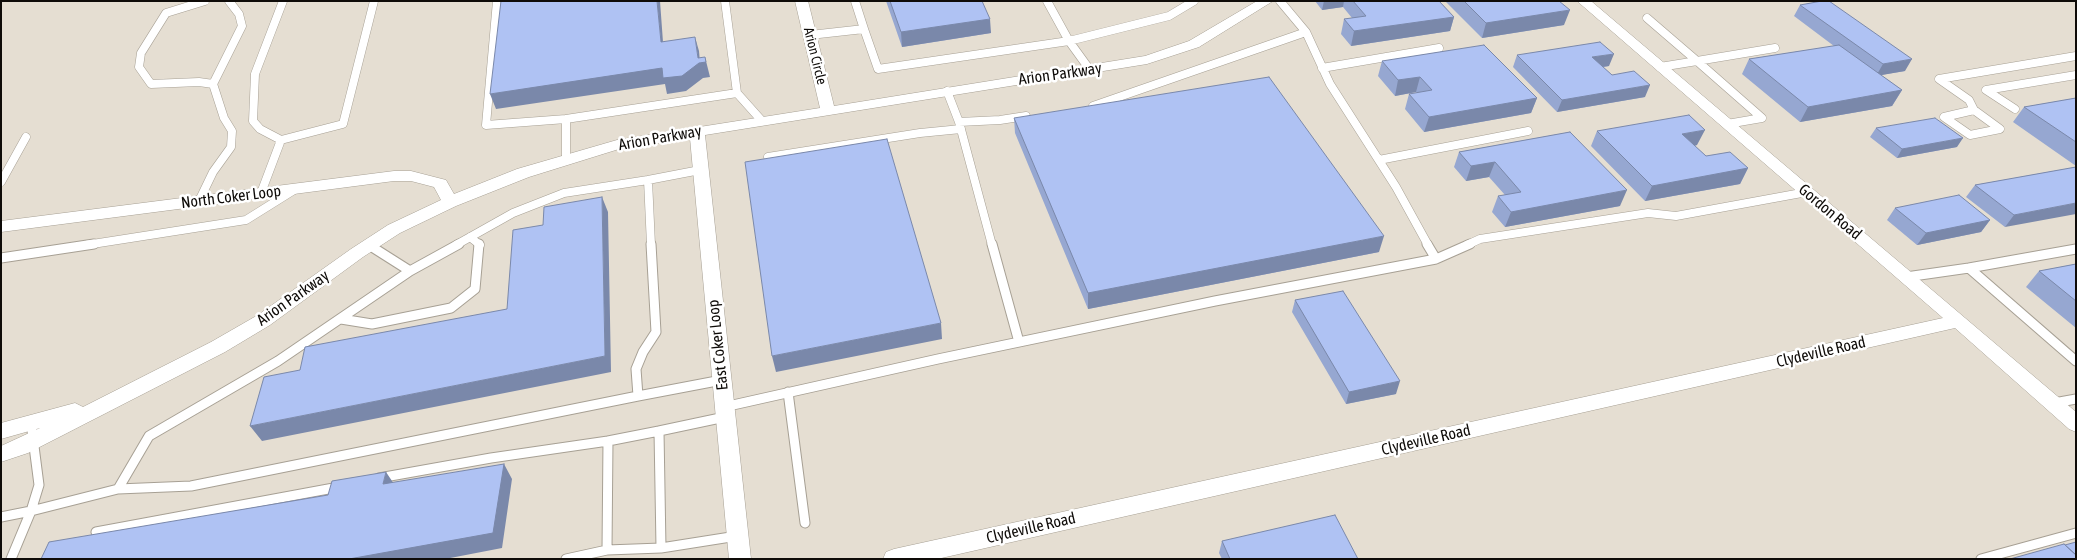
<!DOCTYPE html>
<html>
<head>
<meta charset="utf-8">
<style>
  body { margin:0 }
  #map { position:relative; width:2077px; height:560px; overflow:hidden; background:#e5ded2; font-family:"Asap Condensed",sans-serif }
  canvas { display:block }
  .frame { position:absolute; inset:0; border:2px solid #0e0b08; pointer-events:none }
</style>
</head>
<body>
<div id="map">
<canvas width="2077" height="560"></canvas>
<div class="frame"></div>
</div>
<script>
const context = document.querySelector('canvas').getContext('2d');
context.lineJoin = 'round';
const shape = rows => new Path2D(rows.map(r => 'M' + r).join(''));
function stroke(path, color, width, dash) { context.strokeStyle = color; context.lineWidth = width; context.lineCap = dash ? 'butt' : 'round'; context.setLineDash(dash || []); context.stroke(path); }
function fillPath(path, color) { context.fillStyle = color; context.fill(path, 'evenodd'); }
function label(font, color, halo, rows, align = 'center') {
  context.font = font + ' "Asap Condensed",sans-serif'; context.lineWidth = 5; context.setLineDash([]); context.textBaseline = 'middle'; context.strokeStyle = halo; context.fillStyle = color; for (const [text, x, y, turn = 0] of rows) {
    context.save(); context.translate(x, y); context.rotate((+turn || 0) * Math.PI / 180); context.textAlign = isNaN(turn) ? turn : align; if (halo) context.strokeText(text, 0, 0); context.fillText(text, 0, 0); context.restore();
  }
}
const serviceFar1 = shape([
  [205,1,166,13,141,53,139,67,151,84,199,82,213,84],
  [283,1,255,74,253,121,260,129,281,140,343,124,374,1],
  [497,1,486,125,566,119],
  [725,1,737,93],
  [855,1,864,29],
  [1280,1,1306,32,1330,84,1396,187,1428,245],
  [1647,18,1697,61,1660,67],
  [810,35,864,29,878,69,1069,41,1047,1],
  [1697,61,1762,118,1727,124],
  [1697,61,1775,48],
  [1322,68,1439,48],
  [1090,70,1069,41,1169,16,1194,1],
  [947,91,959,122,992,245],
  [1093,106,1306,32],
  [2015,109,1986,90,2076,75],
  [1974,110,2000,129,1970,135,1944,117,1974,110],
  [1974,110,1969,100,1939,79,2076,56],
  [959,122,1000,120,1026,116],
  [768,157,920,133,961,129],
  [566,159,566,119,737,93,762,121],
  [1379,160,1528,131],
  [648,180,700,170],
  [1,182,26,137],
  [261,193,281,140],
  [199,201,213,172,231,147,232,131,224,118,213,84,242,26,239,14,229,1],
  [470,237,480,245],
  [86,245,246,220,294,190],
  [456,245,513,213,564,193,648,180,651,245],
  [1467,245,1480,239,1648,213,1676,216,1807,192]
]);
const service = shape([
  [651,244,656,332,643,352,636,369,638,396,722,380],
  [992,244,1019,342],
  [1,258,94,244],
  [1436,259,1470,244],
  [1969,268,2076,249],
  [410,271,459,244],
  [1906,277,1969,268,2076,361],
  [341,319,372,324,451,308,475,289,479,244],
  [788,392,805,523],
  [2054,403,2076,399],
  [724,407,938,359,1215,301,1436,259,1427,244],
  [659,431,725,417],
  [608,441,659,431,661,548],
  [379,478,491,458,608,441,607,550,661,548,737,536],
  [118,489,191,486,638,396],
  [1,517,31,511,39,485,31,423],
  [96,532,339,487],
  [11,559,31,511,118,489,149,436,278,361,410,271,369,245],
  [566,559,607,550],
  [1981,559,2076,533]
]);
const minor = shape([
  [795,1,808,1,834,106,1145,56,1189,41,1257,1,1273,1,1199,47,1147,64,705,135,751,559,729,559,690,138,619,149,529,177,456,206,400,233,363,257,270,325,225,352,28,453,1,462,1,446,40,428,1,439,1,423,75,403,83,407,211,342,258,315,351,249,388,225,441,200,434,187,411,181,394,181,1,232,1,221,394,171,411,171,446,180,454,194,517,169,617,140,820,108,795,1],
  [1577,1,1591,1,2076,412,2076,432,2069,429,1955,328,937,559,883,559,886,552,894,549,1943,318,1577,1]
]);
stroke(serviceFar1, '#a7a094', 9);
stroke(service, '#a7a094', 11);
stroke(minor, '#a7a094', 1);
stroke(serviceFar1, '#fff', 8);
stroke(service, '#fff', 9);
fillPath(minor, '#fff');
fillPath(shape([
  [886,1,982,1,991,33,902,47],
  [1315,1,1439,1,1454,17,1450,31,1351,46,1341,34,1344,19,1352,18,1343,7,1322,10],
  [1445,1,1559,1,1564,25,1482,38],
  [1800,5,1905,71,1881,75,1902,90,1892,106,1800,122,1742,74,1749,59,1834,46,1794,16],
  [1517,55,1609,66,1603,67,1612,75,1645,97,1557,112,1513,67],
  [1382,61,1537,98,1531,113,1424,132,1405,109,1409,94,1417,93,1416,92,1395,96,1378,76],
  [2076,98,2076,166,2013,122,2024,107],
  [1014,118,1379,252,1088,309,1015,133],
  [1876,128,1957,147,1897,158,1870,137],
  [1597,131,1697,145,1695,146,1706,156,1748,168,1740,184,1645,201,1591,146],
  [1570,132,1620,206,1505,227,1492,212,1498,196,1505,195,1489,177,1466,181,1454,167,1459,152],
  [2076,167,2005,227,1966,197,1975,185],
  [1895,208,1990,220,1981,232,1917,245,1887,220],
  [2076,264,2076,328,2026,287,2039,271],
  [1295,300,1396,394,1346,404,1292,312],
  [1222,541,1358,559,1222,559,1219,553]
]), '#96a7d1');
fillPath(shape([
  [657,1,660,1,664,56,661,42],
  [1324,1,1344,1,1343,7,1322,10],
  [1570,10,1564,25,1482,38,1486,23],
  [1454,17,1450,31,1351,46,1354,31],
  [990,19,991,33,902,47,901,32],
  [695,37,699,51,700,63,705,57,710,77,703,78,686,91,667,94,665,84,496,109,490,94,698,58],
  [1614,54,1609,66,1588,69,1592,57],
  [1912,59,1905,71,1876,76,1883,64],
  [1420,77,1416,92,1395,96,1398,80],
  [1650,85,1645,97,1557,112,1562,100],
  [1902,90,1892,106,1800,122,1808,107],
  [1537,98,1531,113,1424,132,1429,117],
  [1705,130,1697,145,1675,149,1682,134],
  [1963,138,1957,147,1897,158,1902,149],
  [1495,162,1489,177,1466,181,1471,166],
  [1748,168,1740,184,1645,201,1652,186],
  [1627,190,1620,206,1505,227,1511,212],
  [602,197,608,212,611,372,262,441,250,426,605,356],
  [2076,203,2076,214,2005,227,2014,215],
  [1990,220,1981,232,1917,245,1926,233],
  [1384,236,1379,252,1088,309,1088,293],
  [941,323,942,339,776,372,772,356],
  [1400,381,1396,394,1346,404,1349,392],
  [504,464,512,479,502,548,445,559,349,559],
  [386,472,396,487,383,484]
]), '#7a88aa');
const building = shape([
  [501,1,657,1,661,42,695,37,698,58,705,57,706,62,699,63,682,76,663,78,662,68,490,94,501,1],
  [890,1,982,1,990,19,901,32,890,1],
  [1353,1,1439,1,1454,17,1354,31,1344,19,1366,16,1353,1],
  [1464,1,1559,1,1570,10,1486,23,1464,1],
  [1822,1,1829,1,1912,59,1883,64,1800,5,1822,1],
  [1600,42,1614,54,1592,57,1612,75,1634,71,1650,85,1562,100,1517,55,1600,42],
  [1484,45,1537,98,1429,117,1409,94,1432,90,1420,77,1398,80,1382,61,1484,45],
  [1839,45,1902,90,1808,107,1749,59,1839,45],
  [1269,77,1384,236,1088,293,1014,118,1269,77],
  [2076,98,2076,142,2024,107,2076,98],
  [1689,115,1705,130,1682,134,1706,156,1730,152,1748,168,1652,186,1597,131,1689,115],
  [1935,118,1963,138,1902,149,1876,128,1935,118],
  [1570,132,1627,190,1511,212,1498,196,1521,192,1495,162,1471,166,1459,152,1570,132],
  [887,139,941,323,772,356,745,162,887,139],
  [2076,167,2076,203,2014,215,1975,185,2076,167],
  [1959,195,1990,220,1926,233,1895,208,1959,195],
  [602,197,605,356,250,426,264,377,300,370,305,347,507,309,513,230,543,225,544,207,602,197],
  [2076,264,2076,301,2039,271,2076,264],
  [1343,291,1400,381,1349,392,1295,300,1343,291],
  [504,464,493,533,349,559,41,559,49,542,328,495,332,481,386,472,383,484,504,464],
  [1335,515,1358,559,1230,559,1222,541,1335,515],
  [2076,542,2076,555,2065,545,2076,542],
  [2064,544,2076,555,2076,559,2010,559,2064,544]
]);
fillPath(building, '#afc2f3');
stroke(building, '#7a88aa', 1);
label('14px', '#0e0b08', '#fff', [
  ["Arion Circle",815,56,76]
]);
label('16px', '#0e0b08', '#fff', [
  ["Arion Parkway",1060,74,-8],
  ["Arion Parkway",660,138,-10],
  ["North Coker Loop",231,197,-7],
  ["Gordon Road",1830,212,40],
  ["Arion Parkway",293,298,-35],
  ["East Coker Loop",718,345,-96],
  ["Clydeville Road",1821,352,-13],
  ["Clydeville Road",1426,440,-13],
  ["Clydeville Road",1031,528,-13]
]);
</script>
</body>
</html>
